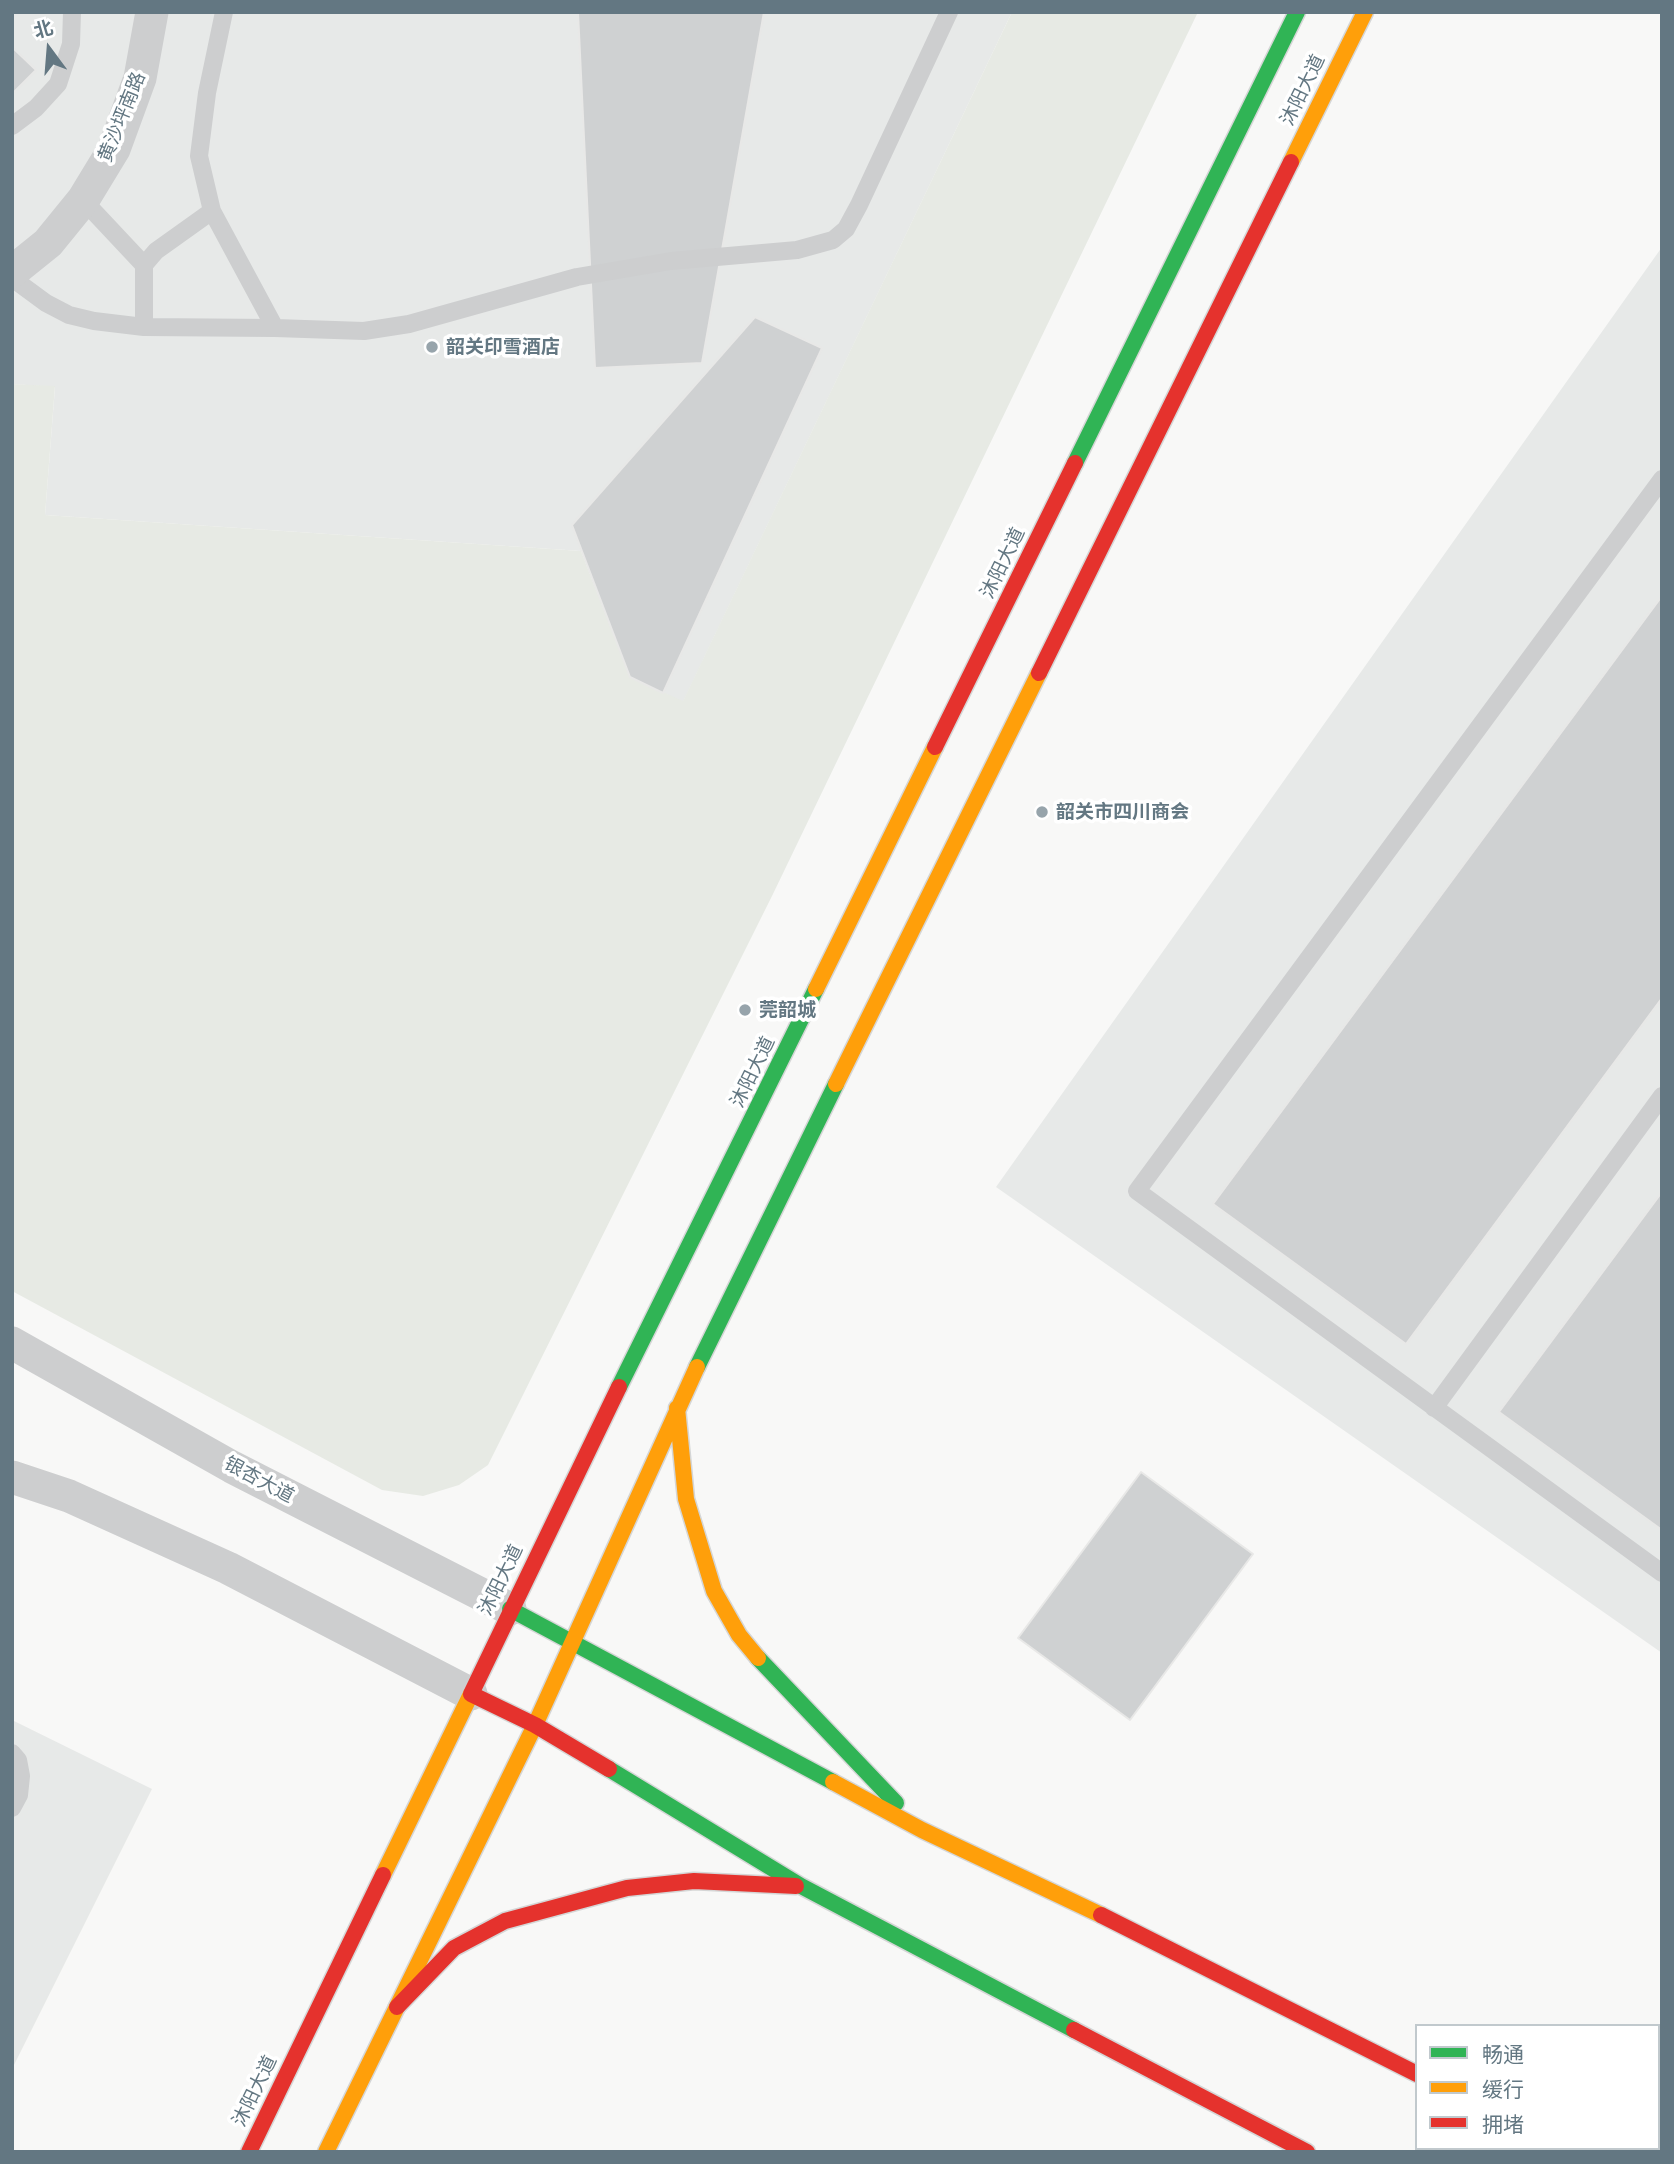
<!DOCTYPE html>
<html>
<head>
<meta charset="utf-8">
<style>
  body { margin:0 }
  #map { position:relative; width:1674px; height:2164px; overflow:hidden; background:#f8f8f7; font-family:"Public Sans","Noto Sans SC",sans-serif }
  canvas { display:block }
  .frame { position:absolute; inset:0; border:14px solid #637782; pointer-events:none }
  .legend { position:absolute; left:1415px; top:2024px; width:245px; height:126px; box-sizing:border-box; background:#fff; border:2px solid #c1c9cd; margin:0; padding:9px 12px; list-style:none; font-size:21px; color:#637782 }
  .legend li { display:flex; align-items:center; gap:14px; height:35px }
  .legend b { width:35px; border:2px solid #c1c9cd }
  .north { position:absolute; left:14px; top:14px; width:70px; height:70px; -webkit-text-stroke:5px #fff; paint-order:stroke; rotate:344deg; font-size:19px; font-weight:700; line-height:28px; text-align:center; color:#637782 }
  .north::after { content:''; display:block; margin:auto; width:24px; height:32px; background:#637782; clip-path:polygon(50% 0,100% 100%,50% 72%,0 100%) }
</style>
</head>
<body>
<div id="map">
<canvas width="1674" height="2164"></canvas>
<div class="frame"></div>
<ul class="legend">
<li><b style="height:9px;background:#30b455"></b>畅通</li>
<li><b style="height:9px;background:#ff9f0a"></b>缓行</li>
<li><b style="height:9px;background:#e5322d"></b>拥堵</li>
</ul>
<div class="north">北</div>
</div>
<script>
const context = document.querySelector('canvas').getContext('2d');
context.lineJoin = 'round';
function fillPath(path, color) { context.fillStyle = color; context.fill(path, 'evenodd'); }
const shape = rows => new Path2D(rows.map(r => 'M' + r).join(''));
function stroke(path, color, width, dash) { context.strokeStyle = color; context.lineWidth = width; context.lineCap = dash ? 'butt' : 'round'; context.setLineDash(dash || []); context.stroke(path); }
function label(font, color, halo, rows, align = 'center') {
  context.font = font + ' "Public Sans","Noto Sans SC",sans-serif'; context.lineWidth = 7; context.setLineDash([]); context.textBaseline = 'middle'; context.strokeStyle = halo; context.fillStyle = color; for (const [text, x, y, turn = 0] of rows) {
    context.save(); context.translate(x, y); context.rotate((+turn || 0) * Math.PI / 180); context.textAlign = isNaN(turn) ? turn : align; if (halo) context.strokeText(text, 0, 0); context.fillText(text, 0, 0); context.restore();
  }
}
fillPath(shape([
  [12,12,1012,12,683,702,630,677,581,551,45,515,55,387,12,384],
  [1662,247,1662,1653,996,1187],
  [12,1720,152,1789,12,2069]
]), '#e7e9e8');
fillPath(shape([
  [1012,12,1198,12,772,896,488,1465,459,1485,423,1496,382,1490,12,1291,12,384,55,386,45,515,581,551,630,677,683,701]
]), '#e7eae4');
const building = shape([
  [578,12,764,12,702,363,595,368,578,12],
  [12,47,36,70,12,94,12,47],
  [755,317,822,348,663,693,630,677,572,525,755,317],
  [1662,596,1662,998,1406,1344,1213,1204,1662,596],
  [1662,1192,1662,1530,1499,1412,1662,1192],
  [1141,1472,1253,1554,1130,1720,1018,1638,1141,1472]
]);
fillPath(building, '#cfd1d2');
stroke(building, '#e8e8e7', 2);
const fast = shape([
  [1075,463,1297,12],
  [697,1367,836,1084],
  [619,1387,816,989],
  [510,1609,833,1782],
  [758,1658,896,1803],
  [609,1769,801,1886,1074,2030]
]);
const slow = shape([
  [1291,162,1365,12],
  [816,989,935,747],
  [836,1084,1039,673],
  [677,1408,686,1499,714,1591,739,1635,758,1658],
  [535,1725,697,1367],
  [833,1782,922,1830,1101,1915],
  [383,1875,471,1694],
  [326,2152,535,1725]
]);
const jam = shape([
  [1039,673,1291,162],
  [935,747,1075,463],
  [609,1769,535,1725,471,1694,619,1387],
  [1101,1915,1417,2074],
  [397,2007,454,1948,505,1921,627,1888,694,1881,796,1886],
  [1074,2030,1307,2152],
  [1562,2148,1569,2152],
  [249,2152,383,1875]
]);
stroke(fast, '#d5d6d6', 19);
stroke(slow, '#d5d6d6', 19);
stroke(jam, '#d5d6d6', 19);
stroke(shape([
  [224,12,207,93,199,156,212,211,275,328,364,331,409,324,577,277,671,261,797,250,833,240,846,229,859,205,949,12],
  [12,126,36,108,58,84,71,44,72,12],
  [83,200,144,265],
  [12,278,46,303,69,315,94,321,144,327,275,328],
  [144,327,144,265,156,251,212,211],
  [1662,479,1137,1191,1662,1573],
  [1434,1408,1662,1096],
  [12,1753,18,1760,21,1776,19,1795,12,1808]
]), '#cdcecf', 18);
stroke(shape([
  [12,272,48,243,83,200,114,149,140,78,152,12],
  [12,1343,232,1467,510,1609],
  [12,1477,69,1496,228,1568,471,1694]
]), '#cdcecf', 33);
stroke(fast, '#30b455', 16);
stroke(slow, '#ff9f0a', 16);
stroke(jam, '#e5322d', 16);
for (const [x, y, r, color] of [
  [432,347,7,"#97a4ab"],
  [1042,812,7,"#97a4ab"],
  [745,1010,7,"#97a4ab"]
]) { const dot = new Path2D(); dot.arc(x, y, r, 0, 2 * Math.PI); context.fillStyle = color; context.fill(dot); stroke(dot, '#fff', 2.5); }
label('19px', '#637782', '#fff', [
  ["沐阳大道",1303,90,-64],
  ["黄沙坪南路",122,117,-68],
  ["沐阳大道",1003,563,-64],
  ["沐阳大道",753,1072,-64],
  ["银杏大道",259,1480,28],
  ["沐阳大道",501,1580,-64],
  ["沐阳大道",255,2091,-64]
]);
label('bold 19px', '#637782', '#fff', [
  ["韶关印雪酒店",446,347],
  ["韶关市四川商会",1056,812],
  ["莞韶城",759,1010]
], 'left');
</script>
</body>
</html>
